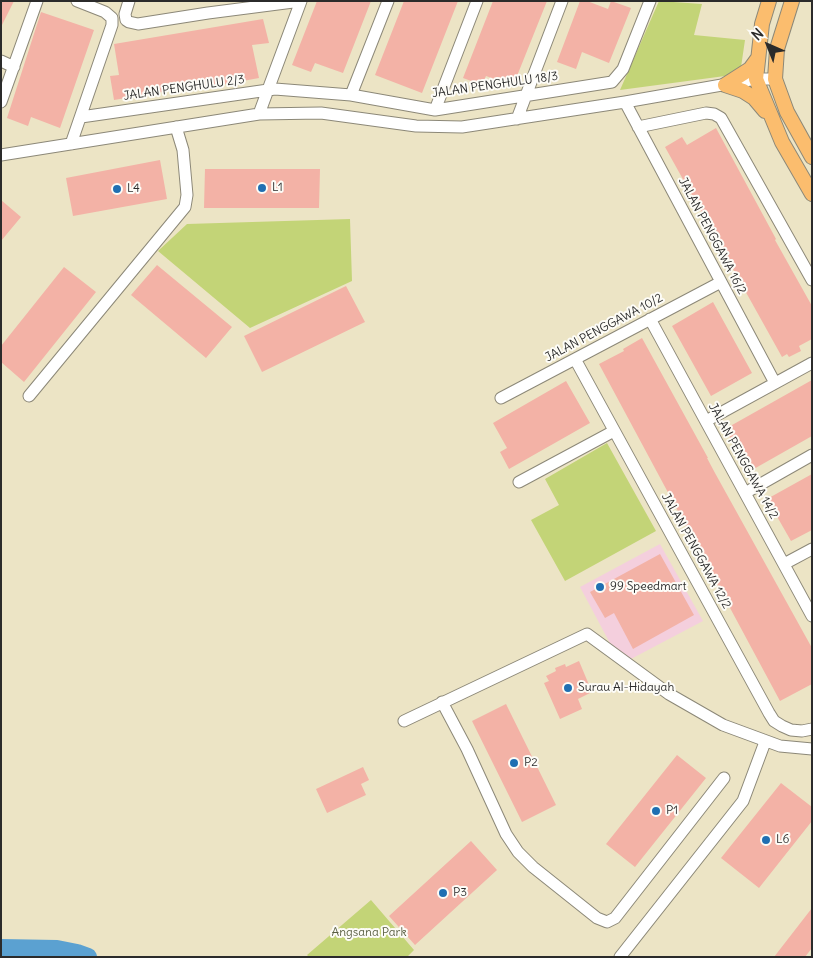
<!DOCTYPE html>
<html>
<head>
<meta charset="utf-8">
<style>
  body { margin:0 }
  #map { position:relative; width:813px; height:958px; overflow:hidden; background:#ece4c5; font-family:Delius,sans-serif }
  canvas { display:block }
  .frame { position:absolute; inset:0; border:2px solid #2b2b2b; pointer-events:none }
  .north { position:absolute; left:743px; top:20px; width:50px; height:50px; -webkit-text-stroke:4px #fdfcf7; paint-order:stroke; rotate:316deg; font-size:14px; font-weight:700; line-height:20px; text-align:center; color:#2b2b2b }
  .north::after { content:''; display:block; margin:auto; width:18px; height:22px; background:#2b2b2b; clip-path:polygon(50% 0,100% 100%,50% 72%,0 100%) }
</style>
</head>
<body>
<div id="map">
<canvas width="813" height="958"></canvas>
<div class="frame"></div>
<div class="north">N</div>
</div>
<script>
const context = document.querySelector('canvas').getContext('2d');
context.lineJoin = 'round';
function fillPath(path, color) { context.fillStyle = color; context.fill(path, 'evenodd'); }
const shape = rows => new Path2D(rows.map(r => 'M' + r).join(''));
function stroke(path, color, width, dash) { context.strokeStyle = color; context.lineWidth = width; context.lineCap = dash ? 'butt' : 'round'; context.setLineDash(dash || []); context.stroke(path); }
function label(font, color, halo, rows, align = 'center') {
  context.font = font + ' Delius,sans-serif'; context.lineWidth = 4; context.setLineDash([]); context.textBaseline = 'middle'; context.strokeStyle = halo; context.fillStyle = color; for (const [text, x, y, turn = 0] of rows) {
    context.save(); context.translate(x, y); context.rotate((+turn || 0) * Math.PI / 180); context.textAlign = isNaN(turn) ? turn : align; if (halo) context.strokeText(text, 0, 0); context.fillText(text, 0, 0); context.restore();
  }
}
fillPath(shape([
  [660,544,703,621,629,660,612,647,580,587]
]), '#f4cfdd');
fillPath(shape([
  [659,1,702,4,694,35,745,40,740,74,620,90],
  [350,219,352,281,250,328,158,251,187,224],
  [607,443,656,531,565,581,531,520,559,505,545,479],
  [371,900,414,950,407,957,309,957,307,955]
]), '#c3d477');
stroke(shape([
  [1,948,57,949,77,953,88,957]
]), '#5ba1d1', 18);
fillPath(shape([
  [1,1,14,1,1,27],
  [317,1,371,1,343,73,315,63,311,72,292,65],
  [404,1,458,1,422,93,375,75],
  [493,1,547,1,513,86,486,76,482,85,463,78],
  [580,1,587,1,608,9,611,1,631,8,609,63,582,52,576,69,557,62],
  [41,12,94,30,60,128,31,117,28,126,7,118],
  [263,19,269,43,252,45,259,78,194,90,193,87,114,100,110,76,119,75,114,44],
  [716,128,776,239,775,240,812,306,812,339,799,346,801,351,789,357,787,354,782,357,665,147,682,137,687,145],
  [160,160,167,199,73,216,66,178],
  [205,169,320,169,319,208,204,208],
  [1,200,21,217,1,241],
  [157,265,232,327,206,358,131,295],
  [64,267,96,292,24,382,1,362,1,346],
  [346,286,365,322,262,372,244,336],
  [713,302,752,373,711,396,672,326],
  [642,338,708,458,707,458,715,473,812,648,812,684,780,701,599,364,624,351,623,349],
  [812,380,812,436,752,470,737,444,735,446,725,429],
  [566,381,590,423,509,469,500,452,507,448,493,423],
  [812,474,812,530,791,541,767,499],
  [660,554,694,615,633,649,614,613,605,618,590,592],
  [579,661,592,692,578,699,582,709,560,719,544,683,549,681,546,676,556,671,555,668,565,664,566,667],
  [506,704,556,805,522,822,472,721],
  [677,755,706,778,635,867,606,844],
  [363,767,369,780,361,784,366,795,327,813,316,789],
  [781,783,812,807,812,821,759,888,721,858],
  [471,841,497,870,415,945,389,916],
  [812,908,812,948,805,957,774,957]
]), '#f3b2a6');
const minor = shape([
  [129,1,125,14,126,20,129,22,138,24,208,13,301,1],
  [1,61,14,67],
  [351,95,388,1],
  [1,102,37,1],
  [625,102,775,383],
  [435,110,477,1],
  [259,114,301,1],
  [81,117,275,89,351,95,435,110,612,82,623,69,650,1],
  [517,119,562,1],
  [638,127,706,113,714,114,721,118,812,280],
  [71,144,112,25,112,18,105,12,77,1],
  [1,155,259,114,321,113,416,126,462,127,625,102,756,79,775,79],
  [650,319,812,616],
  [575,359,769,713,774,721,782,726,791,730,802,731,812,729],
  [29,396,185,207,187,195,183,150,176,127],
  [501,398,721,282],
  [706,421,812,363],
  [519,482,614,431],
  [745,493,812,455],
  [784,564,812,549],
  [442,702,467,749,506,834,518,852,533,867,597,918,607,922,615,918,724,778],
  [404,721,587,634,669,694,723,725,780,746,812,749],
  [620,957,743,801,765,742]
]);
const major = shape([
  [769,1,762,24,756,79,782,142,812,194],
  [792,1,777,49,775,79,787,112,812,157],
  [725,85,743,91,754,98,765,111],
  [725,85,750,69,758,58]
]);
stroke(minor, '#8c8878', 13);
stroke(major, '#8c8878', 16);
stroke(minor, '#fff', 11);
stroke(major, '#fbbd6e', 14);
for (const [x, y, r, color] of [
  [262,188,5,"#1f6fb2"],
  [117,189,5,"#1f6fb2"],
  [600,587,5,"#1f6fb2"],
  [568,688,5,"#1f6fb2"],
  [514,763,5,"#1f6fb2"],
  [656,811,5,"#1f6fb2"],
  [766,840,5,"#1f6fb2"],
  [443,893,5,"#1f6fb2"]
]) { const dot = new Path2D(); dot.arc(x, y, r, 0, 2 * Math.PI); context.fillStyle = color; context.fill(dot); stroke(dot, '#fdfcf7', 2); }
label('12px', '#2b2b2b', '#fdfcf7', [
  ["JALAN PENGHULU 18/3",495,85,-8],
  ["JALAN PENGHULU 2/3",184,88,-8],
  ["JALAN PENGGAWA 16/2",712,236,62],
  ["JALAN PENGGAWA 10/2",604,328,-28],
  ["JALAN PENGGAWA 14/2",743,461,61],
  ["JALAN PENGGAWA 12/2",696,551,61]
]);
label('12px', '#2b2b2b', '#fdfcf7', [
  ["L1",272,188],
  ["L4",127,189],
  ["99 Speedmart",610,587],
  ["Surau Al-Hidayah",578,688],
  ["P2",524,763],
  ["P1",666,811],
  ["L6",776,840],
  ["P3",453,893]
], 'left');
label('12px', '#595e42', '#fdfcf7', [
  ["Angsana Park",369,933]
]);
</script>
</body>
</html>
